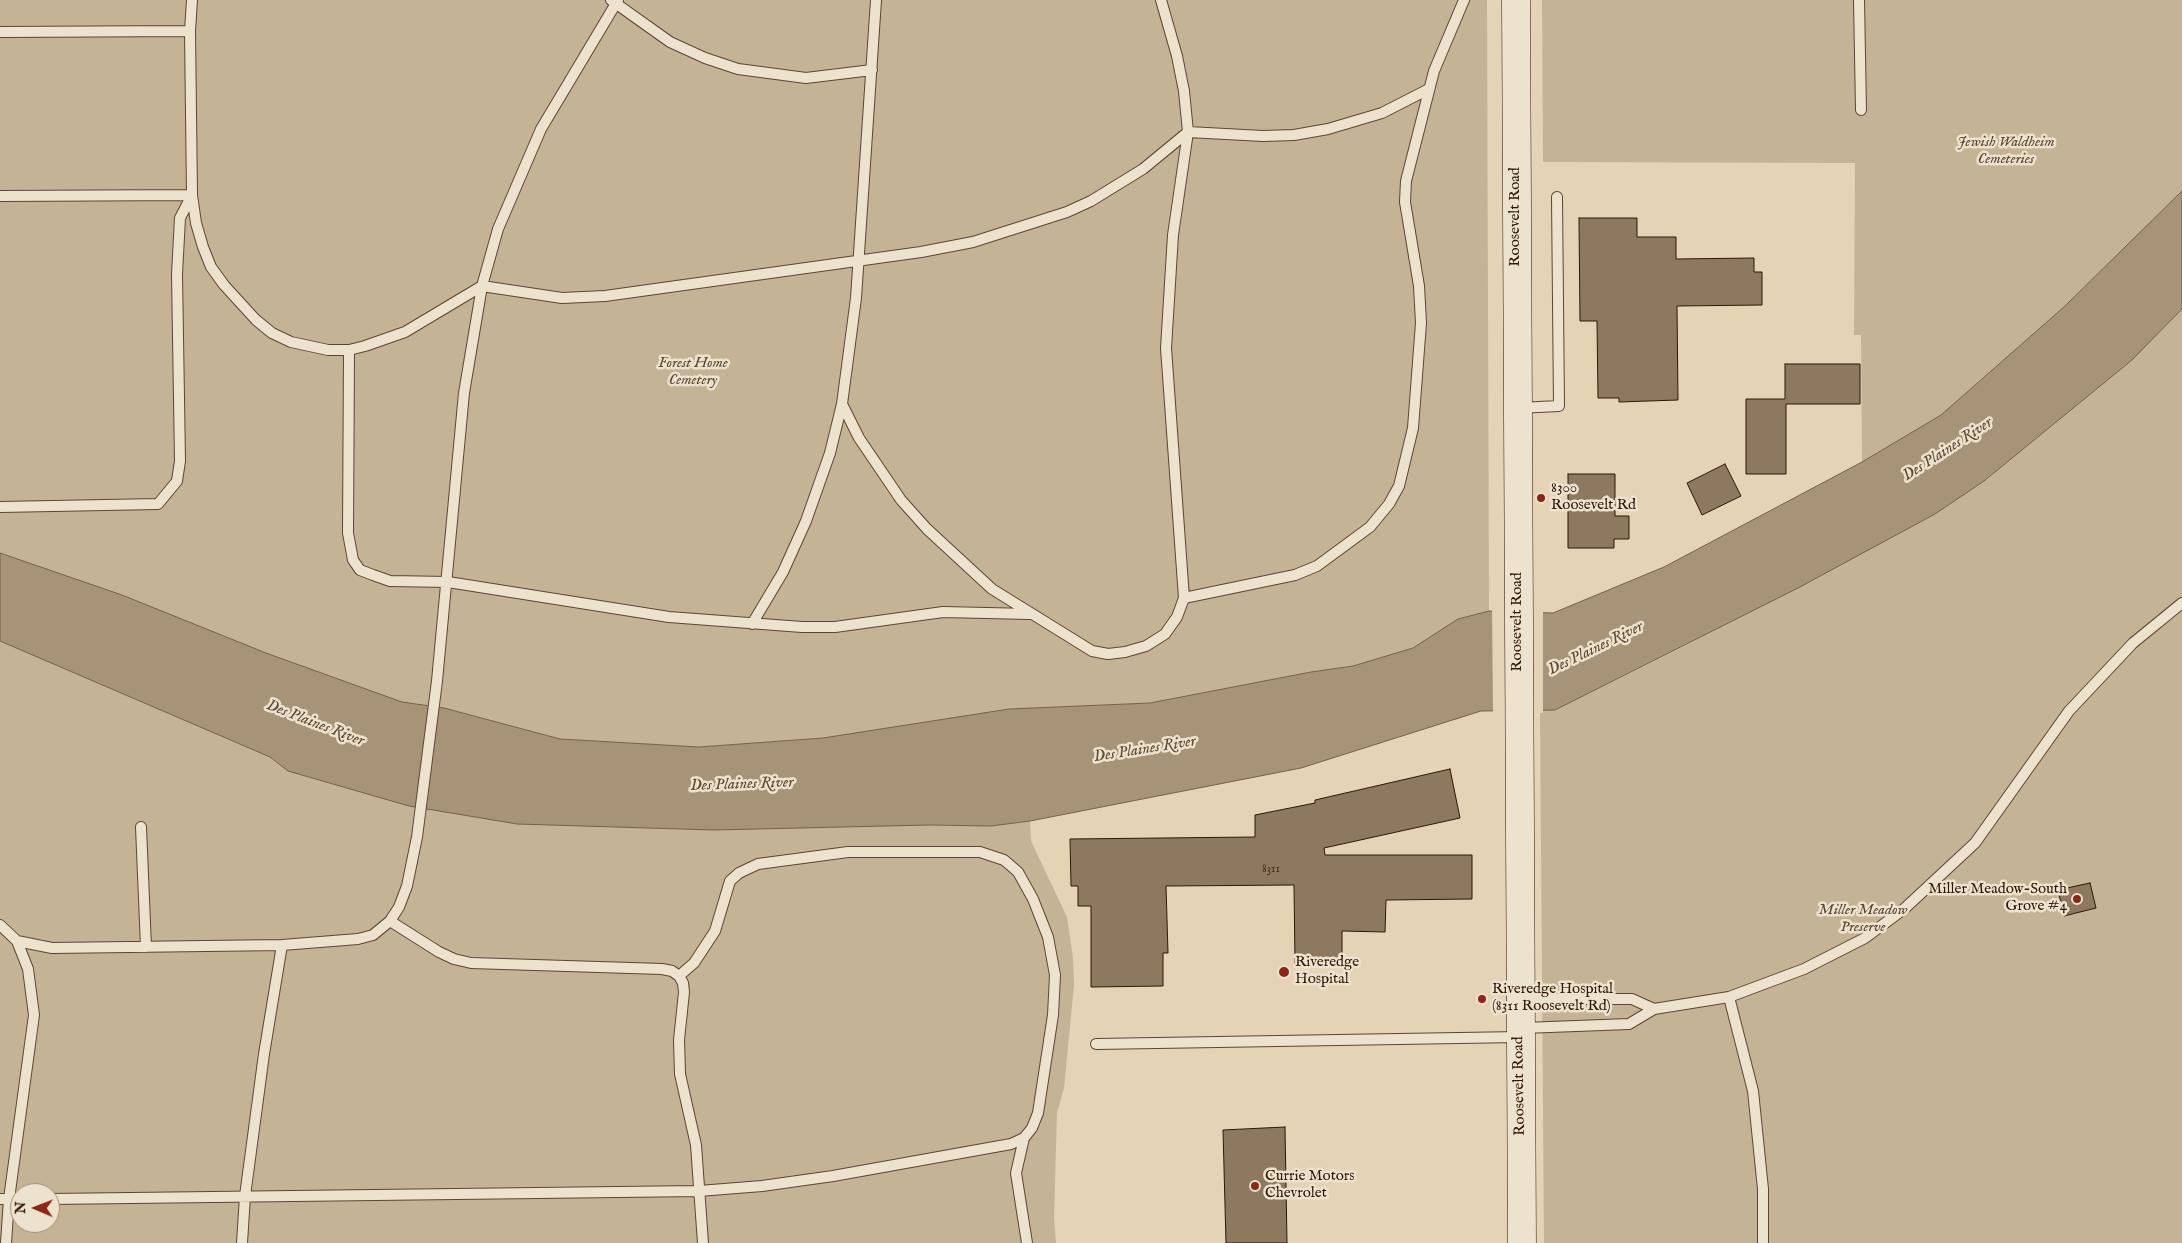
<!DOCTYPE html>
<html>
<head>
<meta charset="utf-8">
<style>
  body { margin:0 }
  #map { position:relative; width:2182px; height:1243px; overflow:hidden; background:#e4d3b4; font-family:"IM FELL English",serif }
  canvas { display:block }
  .north { position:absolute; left:10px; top:1183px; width:50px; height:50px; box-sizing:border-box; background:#ede2ce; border:1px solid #a1917e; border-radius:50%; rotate:271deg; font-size:14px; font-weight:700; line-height:20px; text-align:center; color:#2e1705 }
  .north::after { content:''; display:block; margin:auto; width:18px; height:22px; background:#8f2418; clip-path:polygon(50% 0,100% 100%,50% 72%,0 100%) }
</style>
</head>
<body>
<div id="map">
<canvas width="2182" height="1243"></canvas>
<div class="north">N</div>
</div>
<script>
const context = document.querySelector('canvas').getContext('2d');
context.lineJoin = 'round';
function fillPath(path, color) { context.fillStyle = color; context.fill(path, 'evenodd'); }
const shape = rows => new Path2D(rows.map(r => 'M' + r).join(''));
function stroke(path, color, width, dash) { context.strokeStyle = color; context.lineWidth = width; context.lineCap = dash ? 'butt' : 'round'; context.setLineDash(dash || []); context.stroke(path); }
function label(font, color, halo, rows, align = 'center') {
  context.font = font + ' "IM FELL English",serif'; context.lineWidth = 5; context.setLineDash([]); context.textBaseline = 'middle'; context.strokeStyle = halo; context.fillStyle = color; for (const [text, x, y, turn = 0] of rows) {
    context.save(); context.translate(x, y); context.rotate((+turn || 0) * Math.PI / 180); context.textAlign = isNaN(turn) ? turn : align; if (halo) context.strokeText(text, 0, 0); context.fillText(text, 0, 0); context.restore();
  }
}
fillPath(shape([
  [0,0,1487,0,1489,611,1458,619,1413,648,1353,666,1311,672,1150,703,1009,709,823,738,699,747,560,739,444,708,402,702,266,653,122,595,8,557,0,553],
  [1542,0,2182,0,2182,191,2065,306,1941,415,1862,462,1861,335,1854,335,1855,163,1543,162],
  [2182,309,2182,1243,1544,1243,1540,713,1543,713,1543,710,1555,710,1684,646,1935,514,1984,481,2132,360],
  [0,641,270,757,288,771,929,825,990,826,1030,821,1031,841,1067,917,1073,958,1074,985,1064,1088,1057,1113,1054,1218,1056,1243,0,1243],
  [20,1193,50,1193,50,1223,20,1223]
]), '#c5b396');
const water = shape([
  [2182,191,2182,309,2132,360,1984,481,1935,514,1798,588,1555,710,1481,711,1301,768,1030,821,991,826,929,825,714,830,517,824,409,806,288,771,270,757,0,641,0,553,122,595,266,653,402,702,444,708,560,739,699,747,823,738,1009,709,1150,703,1311,672,1353,666,1413,648,1458,619,1489,611,1553,613,1664,567,1862,462,1941,415,2065,306,2182,191]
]);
fillPath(water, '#a69378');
stroke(water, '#76614a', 1);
fillPath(shape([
  [1492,609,1543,611,1543,713,1493,714]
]), '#e4d3b4');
const building = shape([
  [1579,218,1637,218,1637,237,1676,237,1676,259,1754,258,1754,272,1762,272,1762,305,1677,306,1678,400,1619,402,1619,398,1598,398,1597,321,1580,321,1579,218],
  [1785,364,1860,364,1860,404,1786,404,1786,474,1746,474,1746,399,1785,399,1785,364],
  [1725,464,1741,496,1702,515,1687,483,1725,464],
  [1568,474,1615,474,1615,516,1629,516,1629,539,1614,539,1614,548,1568,548,1568,474],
  [1450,769,1460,818,1324,848,1325,855,1472,855,1472,899,1386,900,1385,932,1342,931,1342,963,1295,964,1294,885,1166,886,1168,953,1163,953,1163,986,1091,987,1091,906,1078,906,1078,886,1071,886,1070,839,1255,837,1255,815,1315,803,1315,800,1450,769],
  [2090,883,2096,908,2064,916,2058,890,2090,883],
  [1285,1127,1287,1243,1226,1243,1223,1130,1285,1127]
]);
fillPath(building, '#8d7960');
stroke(building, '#2e1705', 1);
const lane = shape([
  [192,0,190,31,192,195,196,223,203,247,211,267,224,285,256,320,272,333,291,342,328,350,349,350,365,346,405,332,482,286,562,298,605,296,921,252,973,242,1067,212,1091,201,1143,169,1188,132,1263,136,1294,135,1328,129,1382,113,1429,89],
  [611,0,670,42,705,58,738,69,806,78,872,70],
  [1859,0,1861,110],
  [0,32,190,31],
  [0,196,192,195,180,218,177,274,180,461,177,481,158,504,0,507],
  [349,350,348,533,353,560,360,570,373,575,390,581,448,582,669,617,802,627,835,627,943,612,1030,614],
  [842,404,859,438,901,500,927,529,992,589,1092,651,1108,654,1125,652,1146,646,1165,634,1177,617,1184,598,1166,348,1173,235,1188,132,1184,91,1177,56,1161,0],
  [1518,408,1559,406,1557,197],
  [1184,598,1295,575,1317,566,1370,527,1389,504,1399,486,1413,428,1421,323,1419,286,1405,202,1406,181,1434,71,1464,0],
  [752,624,783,572,806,521,830,453,842,404,856,298,876,0],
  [141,827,146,947],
  [390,921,439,952,454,959,471,963,662,969,672,971,679,976,683,983,684,992,679,1040,680,1074,696,1145,703,1243],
  [0,925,17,941,52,948,282,945,358,939,373,935,390,921,399,907,407,886,417,837,437,681,464,393,482,286,498,229,541,129,618,0],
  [1729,997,1753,1091,1763,1189,1763,1243],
  [1522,999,1632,999,1654,1009],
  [1523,1028,1629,1024,1654,1009,1729,997,1804,969,1865,938,1904,909,1975,843,2069,711,2133,643,2182,603],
  [1096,1044,1520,1037],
  [1024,1138,1016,1173,1027,1243],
  [0,1199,20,1199],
  [50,1199,699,1191,762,1186,833,1176,1011,1144,1024,1138,1032,1128,1038,1113,1053,1015,1055,975,1048,937,1033,899,1018,872,1004,860,980,852,848,852,758,864,739,873,730,881,715,931,694,963,679,976],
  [6,1243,9,1199,34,1015,28,969,17,941],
  [242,1243,245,1196,264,1054,282,945]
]);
const secondary = shape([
  [1516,0,1522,1243]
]);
stroke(lane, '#5c4631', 12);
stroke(secondary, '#2e1705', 29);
stroke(lane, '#ede2ce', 10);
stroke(secondary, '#ede2ce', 28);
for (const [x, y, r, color] of [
  [1541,498,5,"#8f2418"],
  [2077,899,5,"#8f2418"],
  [1284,972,6,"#8f2418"],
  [1482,999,5,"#8f2418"],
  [1255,1186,5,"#8f2418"]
]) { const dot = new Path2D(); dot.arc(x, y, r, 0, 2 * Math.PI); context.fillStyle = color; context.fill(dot); stroke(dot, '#ede2ce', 2); }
label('12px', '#46301c', null, [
  ["8311",1271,870]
]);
label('italic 15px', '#5b4630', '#ede2ce', [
  ["Jewish Waldheim",2006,143],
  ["Cemeteries",2006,160],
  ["Forest Home",693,364],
  ["Cemetery",693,381],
  ["Miller Meadow",1863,911],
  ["Preserve",1863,928]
]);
label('15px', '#2e1705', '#ede2ce', [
  ["Roosevelt Road",1516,217,-90],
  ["Roosevelt Road",1518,622,-90],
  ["Roosevelt Road",1520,1086,-91]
]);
label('15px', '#2e1705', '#ede2ce', [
  ["8300",1551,489],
  ["Roosevelt Rd",1551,506],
  ["Miller Meadow-South",2067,890,"right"],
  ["Grove #4",2067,907,"right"],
  ["Riveredge",1295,963],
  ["Hospital",1295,980],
  ["Riveredge Hospital",1492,990],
  ["(8311 Roosevelt Rd)",1492,1007],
  ["Currie Motors",1265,1177],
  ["Chevrolet",1265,1194]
], 'left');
label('italic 16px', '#5e4933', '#ede2ce', [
  ["Des Plaines River",1948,450,-33],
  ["Des Plaines River",1596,649,-26],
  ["Des Plaines River",315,724,21],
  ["Des Plaines River",1145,750,-9],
  ["Des Plaines River",742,785,-2]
]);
</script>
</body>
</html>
